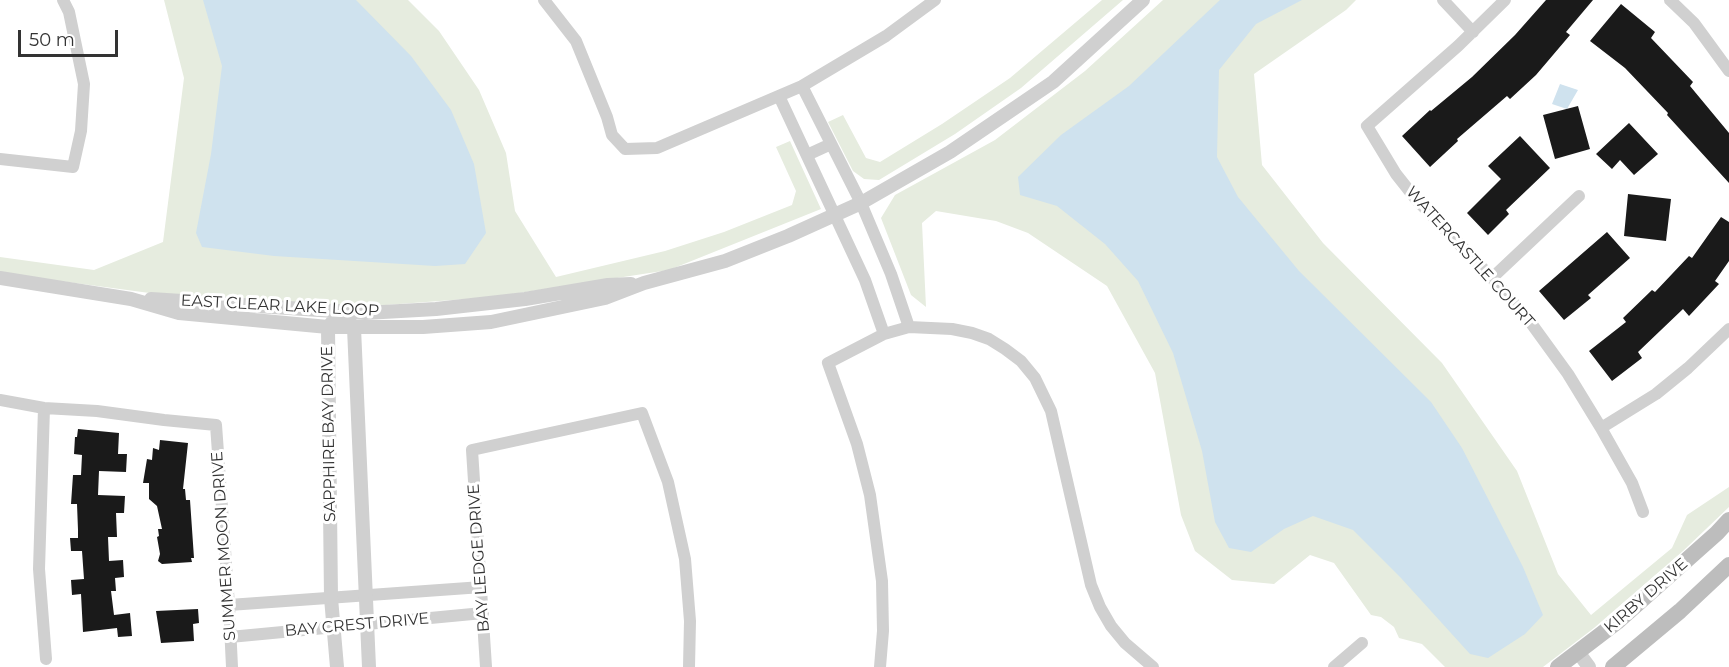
<!DOCTYPE html>
<html>
<head>
<meta charset="utf-8">
<style>
  body { margin:0 }
  #map { position:relative; width:1729px; height:667px; overflow:hidden; background:#fff; font-family:Montserrat,sans-serif }
  canvas { display:block }
  .scale { position:absolute; left:18px; top:30px; width:100px; height:27px; box-sizing:border-box; border:3px solid #333; border-top:0; padding-left:8px; font-size:18px; line-height:21px; white-space:nowrap; color:#333; -webkit-text-stroke:4px #fff; paint-order:stroke }
</style>
</head>
<body>
<div id="map">
<canvas width="1729" height="667"></canvas>
<div class="scale">50 m</div>
</div>
<script>
const context = document.querySelector('canvas').getContext('2d');
context.lineJoin = 'round';
function fillPath(path, color) { context.fillStyle = color; context.fill(path, 'evenodd'); }
const shape = rows => new Path2D(rows.map(r => 'M' + r).join(''));
function stroke(path, color, width, dash) { context.strokeStyle = color; context.lineWidth = width; context.lineCap = dash ? 'butt' : 'round'; context.setLineDash(dash || []); context.stroke(path); }
function label(font, color, halo, rows, align = 'center') {
  context.font = font + ' Montserrat,sans-serif'; context.lineWidth = 6; context.setLineDash([]); context.textBaseline = 'middle'; context.strokeStyle = halo; context.fillStyle = color; for (const [text, x, y, turn = 0] of rows) {
    context.save(); context.translate(x, y); context.rotate((+turn || 0) * Math.PI / 180); context.textAlign = isNaN(turn) ? turn : align; if (halo) context.strokeText(text, 0, 0); context.fillText(text, 0, 0); context.restore();
  }
}
fillPath(shape([
  [164,0,408,0,439,31,479,90,506,153,515,211,556,277,665,251,724,232,792,205,796,191,776,147,790,141,821,209,669,270,493,297,359,307,157,294,0,273,0,257,94,270,163,242,184,78],
  [1102,0,1123,0,1021,88,955,134,879,180,864,179,853,171,828,122,843,115,866,158,880,162,942,124,1010,78],
  [1163,0,1356,0,1346,10,1254,74,1262,165,1323,243,1442,363,1517,471,1558,574,1591,615,1672,548,1687,515,1729,487,1729,507,1683,551,1594,628,1543,667,1445,667,1422,644,1399,638,1394,627,1381,617,1371,615,1334,563,1310,555,1274,584,1232,580,1195,551,1181,515,1155,373,1107,286,1028,233,996,221,936,211,922,223,926,307,911,295,881,218,895,195,995,140,1085,71]
]), '#e6ecdf');
fillPath(shape([
  [203,0,356,0,411,56,451,110,474,164,486,233,465,264,435,266,274,256,202,247,196,233,211,154,222,66],
  [1220,0,1302,0,1256,24,1219,70,1217,157,1238,197,1299,271,1431,402,1462,448,1523,567,1543,615,1525,634,1488,658,1470,654,1401,578,1353,530,1313,516,1284,529,1251,552,1229,548,1215,522,1202,451,1173,353,1138,281,1105,244,1057,206,1020,195,1018,177,1061,135,1129,86],
  [1560,84,1578,90,1567,109,1552,104]
]), '#cfe2ee');
fillPath(shape([
  [1546,0,1593,0,1566,32,1570,35,1536,75,1510,99,1507,96,1457,139,1458,141,1430,167,1402,136,1430,110,1431,111,1472,77,1515,35],
  [1621,4,1655,32,1651,38,1693,82,1690,86,1729,133,1729,183,1667,115,1668,113,1625,68,1590,41],
  [1578,106,1590,149,1555,159,1543,115],
  [1629,123,1658,154,1634,175,1620,160,1612,169,1596,154],
  [1520,136,1550,168,1506,210,1509,214,1488,235,1467,213,1501,179,1488,166],
  [1628,194,1671,199,1666,241,1624,236],
  [1721,217,1729,222,1729,261,1715,281,1719,284,1689,316,1683,309,1638,352,1642,358,1612,381,1589,351,1626,322,1623,318,1652,290,1655,292,1689,256,1692,258],
  [1607,232,1630,258,1588,295,1591,298,1564,320,1539,291],
  [78,429,119,433,118,454,127,454,126,472,99,471,98,495,125,496,124,513,116,513,117,537,108,537,109,561,123,560,124,577,115,578,116,591,111,591,114,615,130,613,132,636,118,637,117,628,83,632,81,594,72,595,71,580,84,579,82,551,71,551,70,538,78,538,78,530,77,504,71,504,73,475,81,475,82,455,74,454,75,437,77,437],
  [160,440,188,443,183,489,185,489,186,500,190,500,194,558,191,558,192,562,162,564,158,561,160,554,157,537,159,536,158,529,162,529,157,506,149,499,149,483,143,483,147,459,152,460,153,448,159,450],
  [198,609,199,623,193,624,194,641,161,643,156,611]
]), '#1a1a1a');
stroke(shape([
  [544,0,576,41,607,117,612,135,625,149,657,148,802,86,886,36,935,0],
  [1443,0,1473,32],
  [1505,0,1458,46,1367,126,1396,174,1415,198,1492,278,1531,323,1568,374,1601,428,1632,483,1643,512],
  [1670,0,1694,23,1729,71],
  [802,86,861,203,891,274,909,327],
  [779,96,865,280,884,334],
  [807,155,831,144],
  [0,159,73,167,81,131,84,84,69,12,63,0],
  [1492,278,1579,196],
  [0,400,44,408,97,411,164,420,216,425,229,605,232,667],
  [44,408,39,569,46,659],
  [1601,428,1656,394,1688,368,1729,329],
  [229,605,482,587],
  [230,637,483,613],
  [486,667,472,450,642,413,668,482,685,559,690,621,689,667],
  [880,667,883,631,882,581,870,495,857,444,828,363,884,334,909,327,952,329,972,333,989,339,1005,349,1021,361,1035,378,1051,411,1091,585,1100,607,1111,626,1125,643,1153,667],
  [1334,667,1362,643]
]), '#d0d0d0', 12);
stroke(shape([
  [0,278,131,299,179,313,328,327,423,327,491,322,605,298,644,283,725,261,788,236,861,203,950,152,1053,82,1143,0],
  [151,299,365,313,436,309,525,299,608,285,631,284],
  [1578,652,1589,667],
  [337,667,331,598,328,327,341,312,354,328,369,667]
]), '#d0d0d0', 14);
stroke(shape([
  [1558,667,1617,622,1717,533,1729,520],
  [1613,667,1680,611,1729,565]
]), '#bdbdbd', 16);
label('16px', '#333', '#fff', [
  ["WATERCASTLE COURT",1470,257,48],
  ["EAST CLEAR LAKE LOOP",280,306,3],
  ["SAPPHIRE BAY DRIVE",329,434,-91],
  ["SUMMER MOON DRIVE",224,546,-94],
  ["BAY LEDGE DRIVE",479,558,-94],
  ["KIRBY DRIVE",1646,596,-41],
  ["BAY CREST DRIVE",357,625,-5]
]);
</script>
</body>
</html>
